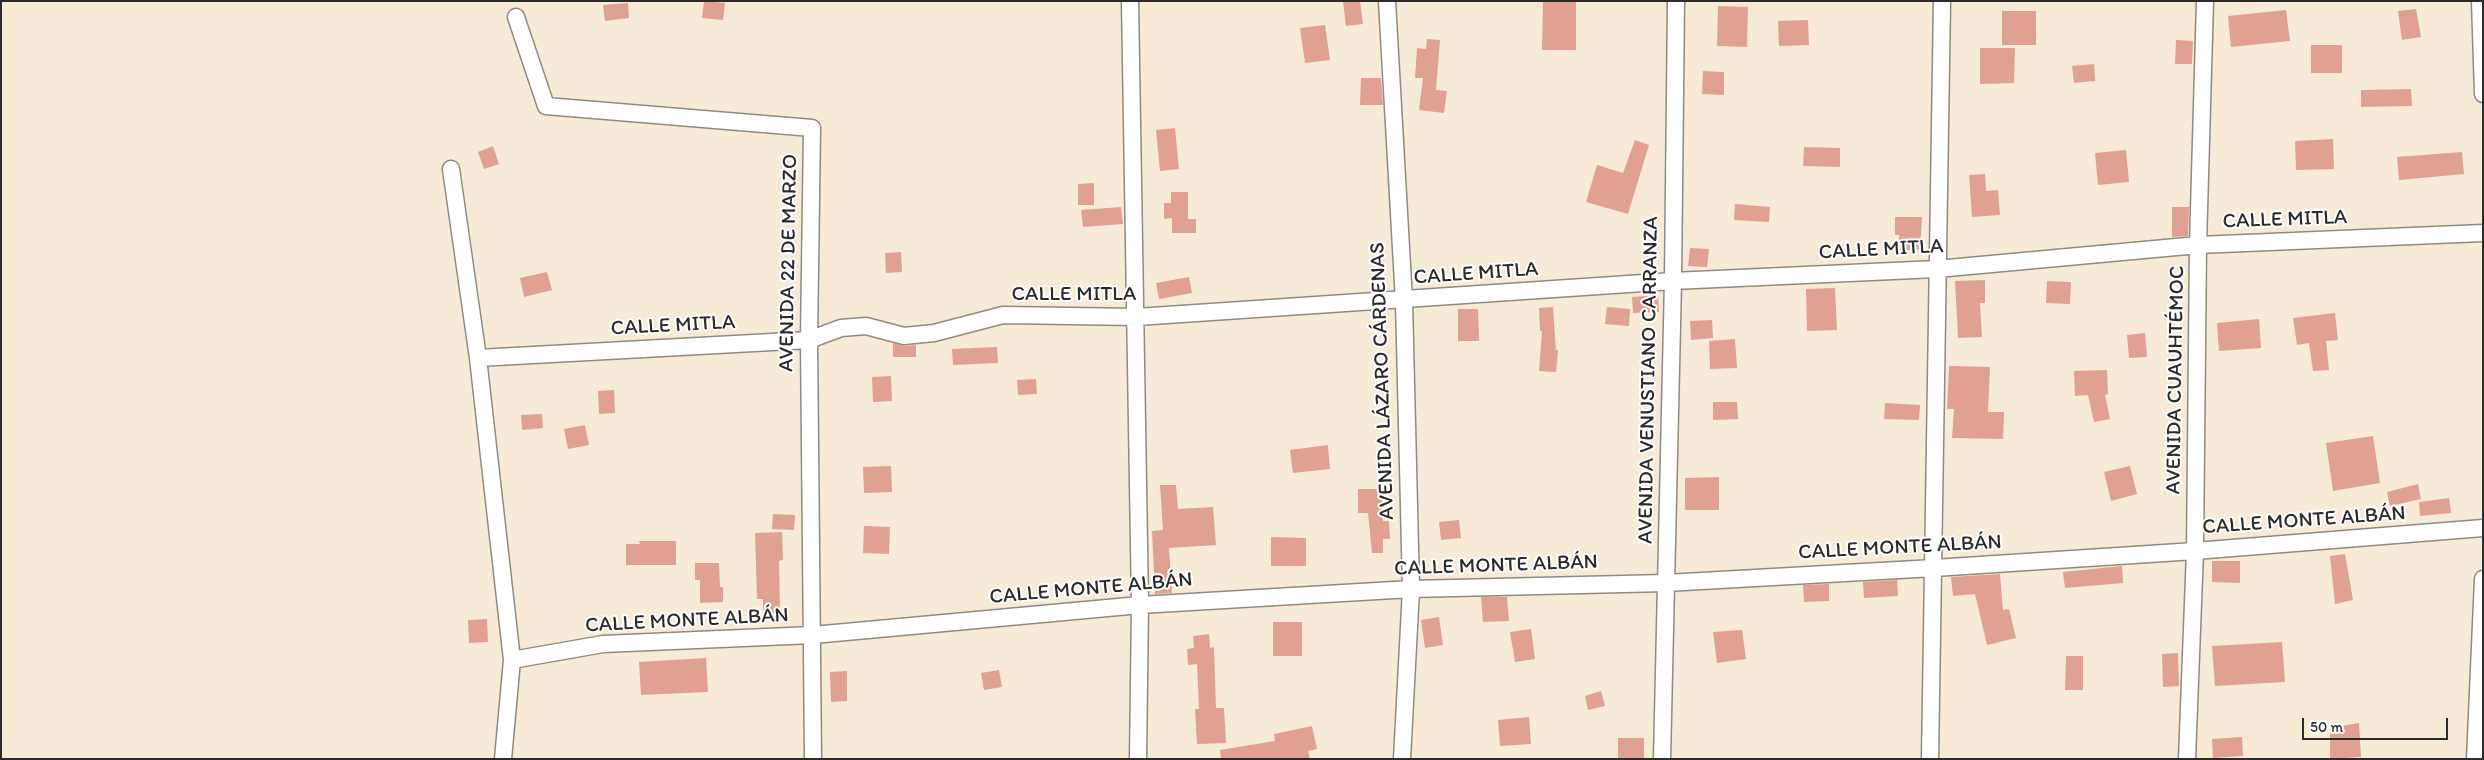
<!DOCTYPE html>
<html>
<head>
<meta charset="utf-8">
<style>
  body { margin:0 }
  #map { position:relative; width:2484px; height:760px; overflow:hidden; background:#f7ead7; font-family:Itim,sans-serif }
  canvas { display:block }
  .frame { position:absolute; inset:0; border:2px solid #2b2b2b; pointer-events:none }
  .scale { position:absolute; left:2302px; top:718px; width:146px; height:22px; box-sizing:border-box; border:2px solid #2b2b2b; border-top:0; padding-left:6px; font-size:15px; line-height:18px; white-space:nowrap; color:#2b2b2b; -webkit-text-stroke:4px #fff; paint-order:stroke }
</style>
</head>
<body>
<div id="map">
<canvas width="2484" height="760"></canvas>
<div class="frame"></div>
<div class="scale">50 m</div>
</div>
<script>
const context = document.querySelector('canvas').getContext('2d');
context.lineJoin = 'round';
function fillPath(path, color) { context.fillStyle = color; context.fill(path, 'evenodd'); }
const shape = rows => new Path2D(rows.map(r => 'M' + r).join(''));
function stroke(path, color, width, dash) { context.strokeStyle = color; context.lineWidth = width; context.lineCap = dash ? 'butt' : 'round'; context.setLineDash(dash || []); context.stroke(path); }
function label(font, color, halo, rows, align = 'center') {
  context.font = font + ' Itim,sans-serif'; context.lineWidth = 4; context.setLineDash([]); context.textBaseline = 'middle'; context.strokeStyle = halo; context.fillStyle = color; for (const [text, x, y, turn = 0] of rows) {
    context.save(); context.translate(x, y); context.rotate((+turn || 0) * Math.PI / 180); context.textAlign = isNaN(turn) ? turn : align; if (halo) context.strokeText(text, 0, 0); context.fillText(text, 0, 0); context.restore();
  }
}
fillPath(shape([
  [704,1,725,3,723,20,702,18],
  [1343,1,1360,1,1363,24,1346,26],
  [1543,1,1576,1,1576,50,1542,50],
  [628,3,629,18,605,21,603,5],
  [1718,6,1748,7,1747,47,1717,46],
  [2416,9,2421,37,2402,40,2398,11],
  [2286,10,2290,41,2231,47,2228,16],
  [2002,11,2036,11,2036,45,2002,45],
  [1808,20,1809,45,1779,46,1778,21],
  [1325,25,1330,60,1305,63,1300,28],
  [1427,39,1440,40,1436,90,1447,91,1444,113,1419,110,1423,78,1415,78,1417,48,1426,49],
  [2176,40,2193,41,2192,64,2175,64],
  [2311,45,2342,45,2342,73,2311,73],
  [1980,48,2015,48,2014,83,1980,84],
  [2094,64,2095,81,2074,83,2072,66],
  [1703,71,1724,72,1724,95,1702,94],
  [1361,78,1381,78,1383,105,1360,105],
  [2411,89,2412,106,2361,107,2361,90],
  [1175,128,1179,169,1160,171,1156,130],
  [2333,139,2334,169,2296,170,2295,141],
  [1635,140,1649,145,1628,214,1586,202,1597,165,1623,173],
  [493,146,499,164,484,169,478,152],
  [1804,147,1840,148,1840,167,1803,166],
  [2126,150,2129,182,2098,185,2095,153],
  [2462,152,2464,174,2399,180,2397,157],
  [1985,174,1986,191,1998,190,2000,215,1972,217,1969,175],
  [1094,183,1094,205,1078,205,1078,184],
  [1171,192,1188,192,1188,219,1196,219,1196,233,1172,233,1172,218,1164,219,1164,203,1171,203],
  [1735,204,1770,207,1769,222,1734,220],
  [1121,207,1123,224,1083,227,1081,210],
  [2172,207,2189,207,2188,236,2172,237],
  [1895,217,1922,217,1920,250,1899,250,1899,235,1895,235],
  [1690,248,1709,249,1707,267,1688,266],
  [901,252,902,272,886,273,885,253],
  [547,272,552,290,524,297,520,278],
  [1189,277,1192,293,1159,299,1156,283],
  [1985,280,1985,303,1980,303,1982,337,1958,338,1955,281],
  [2047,281,2071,282,2070,304,2046,303],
  [1835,288,1837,330,1807,331,1806,289],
  [1658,295,1659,312,1633,313,1632,297],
  [1553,307,1556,350,1558,350,1556,372,1539,371,1542,331,1540,331,1539,308],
  [1607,307,1630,309,1629,326,1605,324],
  [1458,309,1478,309,1479,341,1458,341],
  [2335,313,2338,340,2326,341,2329,370,2313,371,2309,343,2297,345,2293,318],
  [2259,319,2261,348,2219,351,2217,323],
  [1712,320,1713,338,1691,340,1690,321],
  [2145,333,2147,357,2129,358,2127,335],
  [1735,339,1737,368,1710,369,1709,341],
  [893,343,905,346,916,345,916,357,893,357],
  [997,347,998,363,953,365,952,349],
  [1949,366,1990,367,1988,412,2004,412,2003,439,1952,438,1954,409,1947,409],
  [2107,370,2108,394,2105,395,2110,419,2094,422,2088,395,2075,396,2074,371],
  [891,376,892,401,873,402,872,377],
  [1036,379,1037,394,1018,395,1017,380],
  [614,390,615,413,599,414,598,391],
  [1713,402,1737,402,1738,419,1713,420],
  [1885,403,1920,405,1919,420,1884,419],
  [542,414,543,428,522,430,521,415],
  [585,425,589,445,568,449,564,429],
  [2373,436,2380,483,2333,491,2326,443],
  [1328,445,1330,469,1293,473,1290,450],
  [891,466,892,492,864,493,863,467],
  [2130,466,2137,494,2111,501,2104,472],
  [1719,477,1719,510,1685,510,1685,478],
  [2418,484,2421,499,2390,506,2387,492],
  [1160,485,1176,485,1178,509,1213,507,1216,545,1169,548,1172,593,1155,594,1152,531,1163,530],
  [1358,489,1383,489,1383,521,1389,521,1390,539,1383,539,1383,553,1372,553,1368,513,1358,513],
  [2449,498,2451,513,2420,516,2419,502],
  [773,514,795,515,794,530,772,529],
  [1459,520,1461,538,1441,540,1439,522],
  [864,526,890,527,889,554,863,553],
  [782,532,783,560,779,561,780,615,763,616,763,599,757,599,755,533],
  [1271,537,1306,538,1306,566,1271,566],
  [639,541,676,541,676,565,626,565,626,544,640,544],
  [2345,554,2353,600,2335,604,2330,556],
  [2212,561,2240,561,2240,583,2212,582],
  [695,563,719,563,720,587,723,587,723,602,700,603,700,580,695,580],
  [2122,566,2123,583,2065,588,2063,572],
  [2000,574,2003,610,2009,609,2016,638,1987,645,1975,594,1953,596,1951,577],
  [1897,580,1898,596,1864,598,1863,582],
  [1829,584,1829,601,1804,602,1803,585],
  [1481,597,1507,597,1509,621,1483,622],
  [1439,617,1443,645,1425,648,1421,620],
  [487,619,488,642,469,643,468,620],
  [1273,622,1302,622,1302,656,1273,656],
  [1531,629,1535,659,1515,662,1510,632],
  [1742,630,1746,659,1717,663,1713,632],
  [1209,634,1210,648,1214,647,1216,708,1224,708,1226,743,1197,744,1195,709,1199,709,1197,664,1188,665,1187,649,1194,648,1193,636],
  [2282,642,2285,682,2215,686,2212,646],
  [2178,653,2179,686,2163,687,2162,654],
  [2066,656,2083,656,2083,690,2065,690],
  [706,658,708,692,641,695,639,662],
  [999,670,1002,687,984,690,981,673],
  [847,671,847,701,831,702,830,672],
  [1601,691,1605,706,1588,710,1585,696],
  [1529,717,1531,744,1500,746,1498,720],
  [2359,723,2361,757,2330,759,2330,728],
  [1312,726,1317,749,1308,751,1310,759,1221,759,1220,750,1275,741,1274,734],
  [2242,737,2243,756,2213,758,2212,739],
  [1618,738,1644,738,1644,759,1618,759]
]), '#e0a193');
const minor = shape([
  [1130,1,1140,605,1138,759],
  [1387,1,1404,301,1411,589,1402,759],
  [2480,1,2483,94],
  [516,17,546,106,812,128,809,340,813,759],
  [451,169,478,358,512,660,503,759],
  [478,358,809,340,841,328,866,326,904,336,934,333,1003,315,1137,317,1673,281,1937,269,2198,245,2483,233],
  [512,660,603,644,813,635,1140,605,1411,589,1666,583,1934,568,2195,551,2483,528],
  [1662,759,1673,281,1676,1],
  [1930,759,1942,1],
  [2187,759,2195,551,2198,245,2205,1],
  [2475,759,2483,579]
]);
stroke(minor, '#918a81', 19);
stroke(minor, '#fff', 16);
label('21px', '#2b2b2b', '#fff', [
  ["CALLE MITLA",2285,220,-2],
  ["CALLE MITLA",1881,250,-3],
  ["AVENIDA 22 DE MARZO",789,263,-89],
  ["CALLE MITLA",1476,274,-4],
  ["CALLE MITLA",1074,295],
  ["CALLE MITLA",673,326,-3],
  ["AVENIDA VENUSTIANO CARRANZA",1649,380,-89],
  ["AVENIDA CUAUHTÉMOC",2176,380,-89],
  ["AVENIDA LÁZARO CÁRDENAS",1383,381,-92],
  ["CALLE MONTE ALBÁN",2304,521,-4],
  ["CALLE MONTE ALBÁN",1900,548,-3],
  ["CALLE MONTE ALBÁN",1496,566,-2],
  ["CALLE MONTE ALBÁN",1091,589,-5],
  ["CALLE MONTE ALBÁN",687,621,-3]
]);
</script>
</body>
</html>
